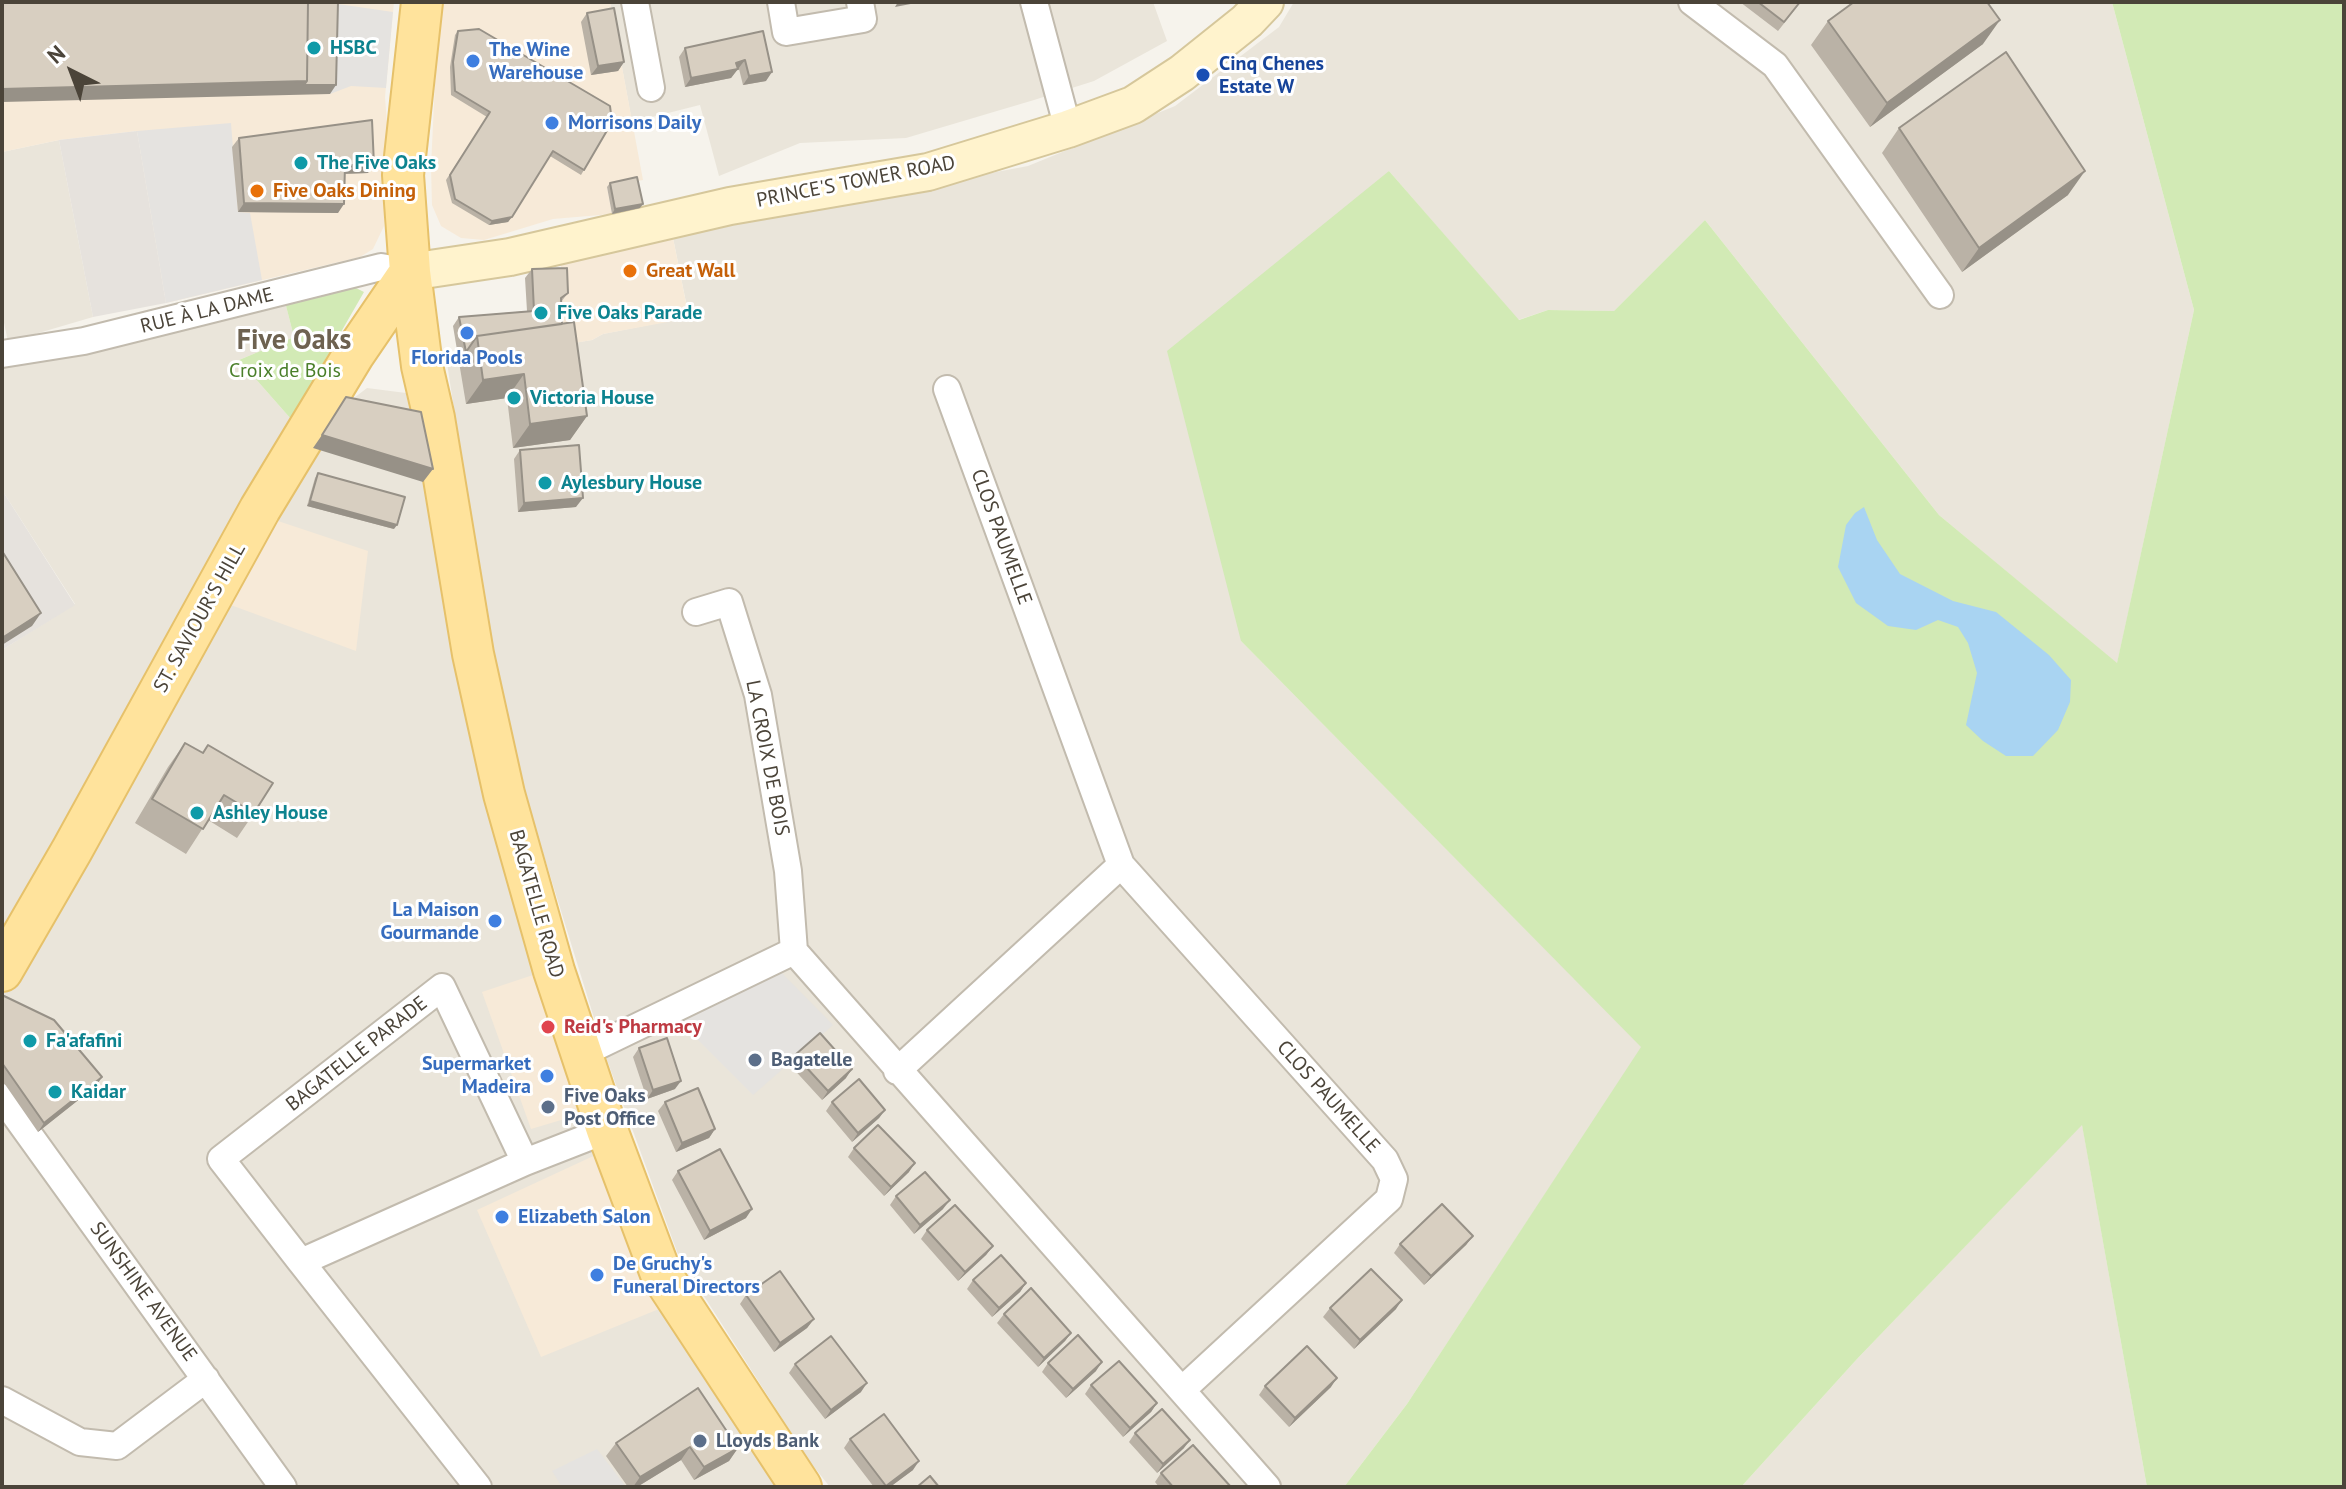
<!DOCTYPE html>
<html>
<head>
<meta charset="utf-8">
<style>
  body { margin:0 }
  #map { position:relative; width:2346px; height:1489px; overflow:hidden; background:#f6f3ec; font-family:"PT Sans",sans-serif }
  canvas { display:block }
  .frame { position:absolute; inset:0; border:4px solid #4b4439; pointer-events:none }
  .north { position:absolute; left:32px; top:32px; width:80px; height:80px; -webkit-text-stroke:6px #fff; paint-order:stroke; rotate:318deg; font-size:22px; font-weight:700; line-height:32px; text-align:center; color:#4b4439 }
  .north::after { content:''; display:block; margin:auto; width:28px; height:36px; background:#4b4439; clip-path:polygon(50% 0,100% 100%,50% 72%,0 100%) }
</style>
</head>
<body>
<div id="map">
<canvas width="2346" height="1489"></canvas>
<div class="frame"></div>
<div class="north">N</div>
</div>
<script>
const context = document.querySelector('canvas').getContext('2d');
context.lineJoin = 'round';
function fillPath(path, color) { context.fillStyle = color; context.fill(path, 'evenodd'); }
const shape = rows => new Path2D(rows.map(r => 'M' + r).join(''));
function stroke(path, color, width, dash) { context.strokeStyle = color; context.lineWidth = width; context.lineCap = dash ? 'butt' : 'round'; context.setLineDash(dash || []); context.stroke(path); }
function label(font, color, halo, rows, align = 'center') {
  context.font = font + ' "PT Sans",sans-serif'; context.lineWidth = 6; context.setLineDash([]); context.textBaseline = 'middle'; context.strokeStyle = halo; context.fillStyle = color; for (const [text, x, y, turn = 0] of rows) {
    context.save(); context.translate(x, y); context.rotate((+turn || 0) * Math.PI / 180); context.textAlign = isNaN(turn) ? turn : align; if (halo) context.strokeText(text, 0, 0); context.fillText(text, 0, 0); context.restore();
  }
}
fillPath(shape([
  [610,2,1153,2,1167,41,1094,81,1034,100,906,138,800,143,719,176,700,105,632,122],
  [1294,2,2112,2,2194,310,2117,664,1939,515,1705,220,1614,311,1548,310,1518,320,1389,171,1241,641,1642,1047,1407,1404,1344,1487,830,1487,810,1462,679,1257,607,1060,516,765,491,652,447,363,592,340,603,334,689,317,672,233,1028,166,1175,106,1279,27],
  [59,140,93,317,8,342,2,313,2,152],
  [284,298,294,337,239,360,291,419,2,940,2,650,75,604,2,490,2,362],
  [367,388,406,393,441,565,588,1112,659,1309,776,1487,2,1487,2,994,43,928,337,411],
  [2082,1124,2147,1487,1741,1487,1857,1359]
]), '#eae5da');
fillPath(shape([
  [2,2,394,2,385,97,387,124,384,226,373,249,360,257,166,303,137,131,59,140,2,152],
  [442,2,610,2,643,180,607,187,612,214,553,219,484,240,461,238,441,226,432,205,431,167,436,61],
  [672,233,689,318,603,334,592,340,557,346,561,302,561,265],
  [275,520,368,551,356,651,228,604],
  [542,972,588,1112,531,1129,482,992],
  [602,1152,659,1309,541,1357,477,1210]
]), '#f7ead8');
fillPath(shape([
  [137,131,166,303,93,317,59,140],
  [2,490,75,605,2,650]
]), '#e6e2dd');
fillPath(shape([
  [2112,2,2344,2,2344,1487,2147,1487,2082,1125,1857,1359,1741,1487,1344,1487,1407,1404,1641,1047,1241,641,1167,351,1389,171,1519,320,1548,310,1614,311,1705,220,1939,515,2117,663,2194,310],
  [346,283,364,292,291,419,239,360,294,337,284,298]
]), '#d2eab5');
fillPath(shape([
  [331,3,393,12,386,88,351,86,330,94],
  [231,123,238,212,250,213,262,280,166,303,137,131],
  [779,970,833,1025,753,1095,679,1021],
  [597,1449,626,1487,562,1487,552,1471]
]), '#e5e3e0');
fillPath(shape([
  [1864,507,1877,540,1900,574,1953,601,1996,612,2049,655,2071,680,2070,702,2058,730,2033,756,2006,756,1983,741,1966,725,1977,673,1968,643,1958,627,1938,620,1916,630,1888,626,1856,603,1838,567,1846,525,1855,513]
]), '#a9d4f2');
const street = shape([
  [635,2,651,88],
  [781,2,786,32,863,19,860,2],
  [1034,2,1068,129],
  [1692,2,1775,65,1940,295],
  [2,354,84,341,381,267,410,272],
  [947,389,1121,865],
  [696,612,729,602,758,695,788,871,794,951],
  [583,1053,794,951,1267,1487],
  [897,1071,1121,865,1385,1160,1394,1179,1389,1199,1182,1390],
  [2,1097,283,1487],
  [525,1162,442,987,221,1159,301,1262,525,1162,607,1130],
  [301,1262,478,1487],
  [2,1400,80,1442,117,1446,206,1379]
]);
const secondary = shape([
  [410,272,510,257,730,206,928,172,1068,129,1133,105,1182,73,1247,21,1265,2]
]);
const primary = shape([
  [422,2,403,175,410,272,422,366,434,418,473,654,504,794,554,971,607,1130,661,1274,801,1487],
  [2,971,72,850,260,509,354,354,410,272]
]);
stroke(street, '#c2bbae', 30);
stroke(secondary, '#d6c79b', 40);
stroke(primary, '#e6c16a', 44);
stroke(street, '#fff', 26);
stroke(secondary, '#fff3cd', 36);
stroke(primary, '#ffe39c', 40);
fillPath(shape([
  [1740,2,1801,2,1778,31],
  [587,13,624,62,618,71,591,75,581,22],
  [1828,21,1983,44,1870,127,1811,45],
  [458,31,612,122,581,175,550,156,508,222,489,225,452,203,446,180,487,117,451,95,450,67,455,35],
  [763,31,766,81,743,85,739,69,737,70,731,78,685,87,679,57,685,48],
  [1899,128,2068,195,1962,272,1882,153],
  [239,138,368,173,344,174,338,213,238,212,232,147],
  [610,183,640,208,612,214,607,187],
  [532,269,568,293,561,302,562,324,587,416,570,440,513,448,507,398,466,404,453,326,459,317,527,311,525,278],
  [520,450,576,507,518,512,514,459],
  [318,473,394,529,307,506,315,478],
  [185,743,254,813,237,838,208,820,186,854,135,823,168,767],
  [2,995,96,1086,38,1132,2,1080],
  [639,1048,675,1089,647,1099,633,1057],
  [795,1055,846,1078,822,1100,789,1064],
  [665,1102,715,1129,709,1138,676,1152,658,1111],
  [832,1102,885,1110,879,1118,852,1142,826,1111],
  [854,1148,909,1172,884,1196,848,1157],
  [678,1171,746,1218,704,1240,672,1180],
  [896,1196,943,1209,914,1234,890,1205],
  [927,1230,993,1246,986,1255,958,1281,921,1239],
  [1473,1236,1466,1245,1424,1285,1394,1253,1400,1244],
  [973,1280,1026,1283,1020,1292,992,1317,967,1289],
  [746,1295,814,1319,807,1328,774,1352,740,1304],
  [1330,1308,1396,1309,1354,1349,1323,1317],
  [1004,1314,1071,1333,1065,1341,1038,1367,997,1323],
  [1048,1363,1096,1371,1066,1398,1042,1372],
  [795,1364,861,1392,825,1419,789,1373],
  [1091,1385,1157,1403,1151,1412,1123,1437,1085,1394],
  [1265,1386,1331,1387,1289,1427,1259,1395],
  [1135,1433,1184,1448,1157,1473,1129,1442],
  [850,1439,913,1470,890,1487,874,1487,844,1448],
  [616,1443,738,1448,729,1461,694,1480,681,1460,637,1487,628,1487,606,1456],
  [1161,1473,1231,1487,1159,1487,1155,1482]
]), '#bab2a6');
fillPath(shape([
  [898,2,921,2,895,7],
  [2000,20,1983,44,1870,127,1887,103],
  [745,60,731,78,685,87,691,78],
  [624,62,618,71,591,75,598,66],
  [772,72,766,81,743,85,749,76],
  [307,81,336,85,330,94,2,102,2,89],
  [345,165,374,165,368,173,338,174],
  [2085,171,2068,195,1962,272,1979,248],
  [244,203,344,204,338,213,238,212],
  [643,204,640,208,612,214,615,209],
  [512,217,508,222,489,225,492,221],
  [524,374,507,398,466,404,483,380],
  [587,416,570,440,513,448,530,424],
  [322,435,433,469,423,482,313,448],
  [583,498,576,507,518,512,524,503],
  [310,501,397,525,394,529,307,506],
  [41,613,32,626,2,645,2,638],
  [852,1069,846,1078,822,1100,828,1091],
  [102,1077,96,1086,38,1132,44,1123],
  [681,1081,675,1089,647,1099,653,1090],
  [885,1110,879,1118,852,1142,858,1133],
  [715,1129,709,1138,676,1152,682,1143],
  [915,1163,909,1172,884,1196,891,1187],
  [950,1200,943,1209,914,1234,920,1225],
  [752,1209,746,1218,704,1240,710,1231],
  [1473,1236,1466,1245,1424,1285,1431,1276],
  [993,1246,986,1255,958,1281,965,1272],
  [1026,1283,1020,1292,992,1317,999,1308],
  [1402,1300,1396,1309,1354,1349,1360,1340],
  [814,1319,807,1328,774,1352,780,1343],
  [1071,1333,1065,1341,1038,1367,1044,1358],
  [1102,1362,1096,1371,1066,1398,1073,1389],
  [1337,1378,1331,1387,1289,1427,1295,1418],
  [867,1383,861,1392,825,1419,831,1410],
  [1157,1403,1151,1412,1123,1437,1130,1428],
  [1190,1440,1184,1448,1157,1473,1163,1464],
  [690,1447,681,1460,637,1487,633,1487,640,1477],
  [738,1448,729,1461,694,1480,704,1467],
  [919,1461,913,1470,890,1487,885,1487]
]), '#979187');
const building = shape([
  [2,2,308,2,307,81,2,89,2,2],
  [308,2,338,2,336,85,304,85,307,81,308,2],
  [1758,2,1800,2,1784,22,1758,2],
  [1854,2,1987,2,2000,20,1887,103,1828,21,1854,2],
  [614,8,624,62,598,66,587,13,614,8],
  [479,29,610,106,612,122,584,170,553,151,512,217,492,221,455,199,450,175,490,112,455,91,453,62,458,31,479,29],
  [763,31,772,72,749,76,745,60,736,63,738,69,691,78,685,48,763,31],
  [2006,52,2085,171,1979,248,1899,128,2006,52],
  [372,120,374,165,345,165,344,204,244,203,239,138,372,120],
  [637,177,643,204,615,209,610,183,637,177],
  [567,268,568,293,561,298,562,324,477,336,466,352,459,317,534,311,532,269,567,268],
  [574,322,587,416,530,424,524,374,483,380,477,336,574,322],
  [346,397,421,412,433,469,322,435,346,397],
  [579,445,583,498,524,503,520,450,579,445],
  [318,473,405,497,397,525,310,501,318,473],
  [2,551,41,613,2,638,2,551],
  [185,743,203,753,208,745,273,783,254,813,224,795,203,829,152,799,185,743],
  [2,995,54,1020,102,1077,44,1123,2,1063,2,995],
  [820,1033,852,1069,828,1091,795,1055,820,1033],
  [667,1038,681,1081,653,1090,639,1048,667,1038],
  [859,1079,885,1110,858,1133,832,1102,859,1079],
  [698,1088,715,1129,682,1143,665,1102,698,1088],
  [878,1125,915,1163,891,1187,854,1148,878,1125],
  [720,1149,752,1209,710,1231,678,1171,720,1149],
  [925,1172,950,1200,920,1225,896,1196,925,1172],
  [1442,1204,1473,1236,1431,1276,1400,1244,1442,1204],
  [955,1205,993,1246,965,1272,927,1230,955,1205],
  [1001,1255,1026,1283,999,1308,973,1280,1001,1255],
  [1371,1269,1402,1300,1360,1340,1330,1308,1371,1269],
  [780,1271,814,1319,780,1343,746,1295,780,1271],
  [1031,1288,1071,1333,1044,1358,1004,1314,1031,1288],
  [1078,1335,1102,1362,1073,1389,1048,1363,1078,1335],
  [831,1336,867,1383,831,1410,795,1364,831,1336],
  [1307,1346,1337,1378,1295,1418,1265,1386,1307,1346],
  [1119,1361,1157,1403,1130,1428,1091,1385,1119,1361],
  [698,1388,738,1448,704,1467,690,1447,640,1477,616,1443,698,1388],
  [1162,1409,1190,1440,1163,1464,1135,1433,1162,1409],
  [884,1414,919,1461,886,1486,850,1439,884,1414],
  [1193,1445,1231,1487,1173,1487,1161,1473,1193,1445],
  [930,1476,939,1487,917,1487,930,1476]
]);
fillPath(building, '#d8cfc1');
stroke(building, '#979187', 2);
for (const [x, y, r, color] of [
  [314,48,8,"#0f9aa8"],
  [473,61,8,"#3f7fe0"],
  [1203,75,8,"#1a4fb4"],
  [552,123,8,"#3f7fe0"],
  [301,163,8,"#0f9aa8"],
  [257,191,8,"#e8710a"],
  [630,271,8,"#e8710a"],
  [541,313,8,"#0f9aa8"],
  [467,333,8,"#3f7fe0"],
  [514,398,8,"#0f9aa8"],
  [545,483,8,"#0f9aa8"],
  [197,813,8,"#0f9aa8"],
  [495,921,8,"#3f7fe0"],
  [548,1027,8,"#e0444e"],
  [30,1041,8,"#0f9aa8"],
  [755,1060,8,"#5c6f8a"],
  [547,1076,8,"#3f7fe0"],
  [55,1092,8,"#0f9aa8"],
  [548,1107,8,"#5c6f8a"],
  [502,1217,8,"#3f7fe0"],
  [597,1275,8,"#3f7fe0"],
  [700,1441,8,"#5c6f8a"]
]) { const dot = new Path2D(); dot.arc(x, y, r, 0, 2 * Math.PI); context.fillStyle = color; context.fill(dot); stroke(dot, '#fff', 3); }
label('bold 20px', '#0d838f', '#fff', [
  ["HSBC",330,48],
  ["The Five Oaks",317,163],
  ["Five Oaks Parade",557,313],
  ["Victoria House",530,398],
  ["Aylesbury House",561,483],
  ["Ashley House",213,813],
  ["Fa'afafini",46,1041],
  ["Kaidar",71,1092]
], 'left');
label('bold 20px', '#366cbe', '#fff', [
  ["The Wine",489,50],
  ["Warehouse",489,73],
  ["Morrisons Daily",568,123],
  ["Florida Pools",467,358,"center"],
  ["La Maison",479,910,"right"],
  ["Gourmande",479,933,"right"],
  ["Supermarket",531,1064,"right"],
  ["Madeira",531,1087,"right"],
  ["Elizabeth Salon",518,1217],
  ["De Gruchy's",613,1264],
  ["Funeral Directors",613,1287]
], 'left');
label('bold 20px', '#164399', '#fff', [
  ["Cinq Chenes",1219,64],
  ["Estate W",1219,87]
], 'left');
label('20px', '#4b4439', '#fff', [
  ["PRINCE'S TOWER ROAD",856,182,-11],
  ["RUE À LA DAME",207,311,-14],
  ["CLOS PAUMELLE",1001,537,70],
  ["ST. SAVIOUR'S HILL",200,618,-61],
  ["LA CROIX DE BOIS",767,758,79],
  ["BAGATELLE ROAD",536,904,74],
  ["BAGATELLE PARADE",357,1054,-38],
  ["CLOS PAUMELLE",1328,1097,48],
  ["SUNSHINE AVENUE",143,1292,54]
]);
label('bold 20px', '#c56008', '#fff', [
  ["Five Oaks Dining",273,191],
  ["Great Wall",646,271]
], 'left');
label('20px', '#4a7f2a', '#fff', [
  ["Croix de Bois",285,371]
]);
label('bold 20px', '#be3a42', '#fff', [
  ["Reid's Pharmacy",564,1027]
], 'left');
label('bold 20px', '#4e5e75', '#fff', [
  ["Bagatelle",771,1060],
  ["Five Oaks",564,1096],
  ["Post Office",564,1119],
  ["Lloyds Bank",716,1441]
], 'left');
label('bold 28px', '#6e6250', '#fff', [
  ["Five Oaks",294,341]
]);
</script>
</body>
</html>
